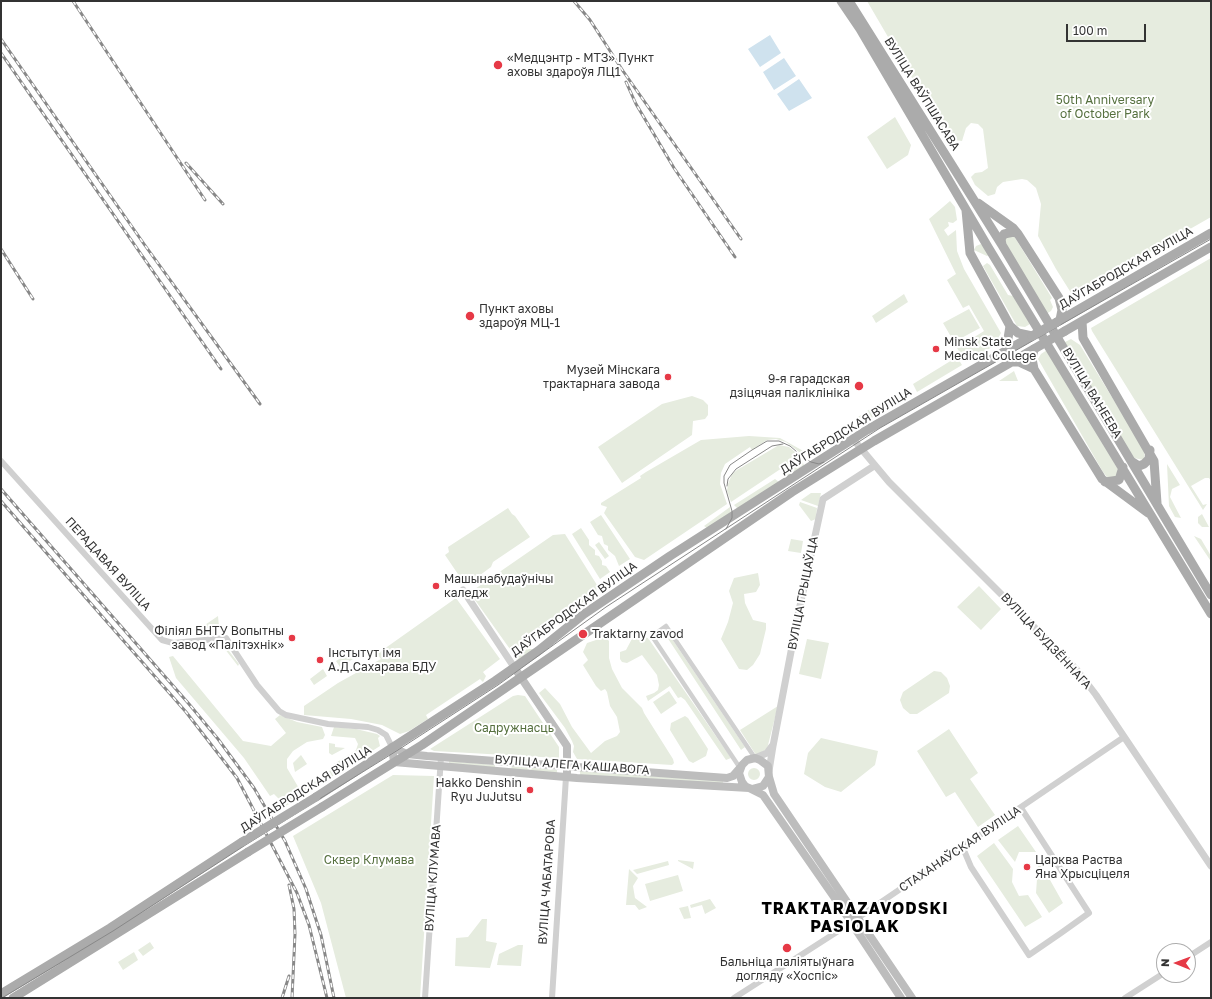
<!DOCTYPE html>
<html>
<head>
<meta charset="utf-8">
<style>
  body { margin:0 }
  #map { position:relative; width:1212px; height:999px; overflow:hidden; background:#fff; font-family:"Golos Text",sans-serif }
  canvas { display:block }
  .frame { position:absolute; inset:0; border:2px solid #333; pointer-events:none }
  .north { position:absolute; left:1156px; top:943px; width:40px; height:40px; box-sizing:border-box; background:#fff; border:1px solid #adadad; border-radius:50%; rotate:271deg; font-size:11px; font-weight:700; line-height:16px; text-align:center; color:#333 }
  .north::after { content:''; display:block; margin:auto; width:14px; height:18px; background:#e63946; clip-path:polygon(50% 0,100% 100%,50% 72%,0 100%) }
  .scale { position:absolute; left:1066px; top:24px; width:80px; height:18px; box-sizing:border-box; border:2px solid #333; border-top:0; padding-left:5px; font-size:12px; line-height:14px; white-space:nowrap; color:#333; -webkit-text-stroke:3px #fff; paint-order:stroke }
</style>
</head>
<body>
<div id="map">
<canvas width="1212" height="999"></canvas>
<div class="frame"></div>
<div class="north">N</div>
<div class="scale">100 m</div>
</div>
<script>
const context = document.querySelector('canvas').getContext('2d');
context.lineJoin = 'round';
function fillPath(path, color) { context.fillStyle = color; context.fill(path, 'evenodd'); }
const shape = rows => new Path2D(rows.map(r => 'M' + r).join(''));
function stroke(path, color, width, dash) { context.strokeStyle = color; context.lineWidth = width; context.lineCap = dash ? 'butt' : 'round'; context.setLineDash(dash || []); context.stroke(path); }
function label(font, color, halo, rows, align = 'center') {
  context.font = font + ' "Golos Text",sans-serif'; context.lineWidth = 4; context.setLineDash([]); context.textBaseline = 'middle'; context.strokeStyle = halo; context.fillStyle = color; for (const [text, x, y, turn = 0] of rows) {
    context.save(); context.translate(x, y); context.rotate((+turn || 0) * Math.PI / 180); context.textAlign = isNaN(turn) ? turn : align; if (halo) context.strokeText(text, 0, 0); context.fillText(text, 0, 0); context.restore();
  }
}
fillPath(shape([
  [867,1,1211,1,1211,217,1073,296,1056,269,1038,236,1041,204,1036,188,1027,180,1022,179,1003,182,997,187,995,194,988,196,975,185,971,177,975,173,982,172,988,168,983,129,978,124,971,123,966,128,962,141,955,140,943,131],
  [895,117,911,145,908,155,887,169,867,137],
  [950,201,955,207,957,220,953,223,948,222,949,226,944,230,948,236,956,230,957,251,964,269,1001,333,994,346,966,362,957,348,984,331,969,305,963,308,947,280,956,274,929,219],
  [1014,236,1052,298,1050,300,1053,307,1051,311,1046,314,1004,243,1005,237],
  [981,244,984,247,989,255,987,256,974,250,976,246],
  [1211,258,1211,481,1209,478,1205,478,1191,486,1203,505,1207,504,1203,510,1092,331,1091,328],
  [987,263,990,265,1008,295,1013,296,1030,324,1025,327,1017,326,983,266],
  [904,294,908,302,876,323,872,316],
  [969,309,980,328,954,342,943,323],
  [1071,339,1080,345,1145,451,1144,460,1134,458,1063,343],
  [1047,350,1118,469,1118,478,1107,477,1103,472,1038,359,1041,354],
  [957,357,962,365,917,392,913,384],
  [1014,371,1018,381,999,381],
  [900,394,904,400,894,406,890,400],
  [692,396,703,400,708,405,708,415,705,419,693,421,692,435,622,483,598,447,662,404],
  [886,400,890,408,877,416,873,408],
  [870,409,873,417,862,424,858,417],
  [835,431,838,438,829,444,822,445,821,443],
  [749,436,780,438,807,453,803,455,786,442,776,439,767,440,752,450,750,447,725,464,721,473,720,484,727,504,644,560,635,557,604,513,607,507,601,505,601,503,641,478,640,476,646,472,701,440],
  [779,445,789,447,800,456,731,502,727,491,728,484,732,474,737,470],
  [802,461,804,465,784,478,783,473],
  [1167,464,1180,485,1172,489,1170,497,1181,518,1175,517,1169,506],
  [775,479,779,482,738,509,734,505],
  [811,493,821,493,818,506,801,500],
  [800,502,817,508,816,519,811,521,799,505],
  [730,507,731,514,707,528,704,526],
  [508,508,512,514,515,516,530,537,493,562,491,567,472,581,464,583,445,555,449,552,448,547],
  [1202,514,1209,527,1202,527,1198,523,1198,517],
  [601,515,630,559,619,566,615,556,608,550,608,546,604,544,602,536,598,535,590,522],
  [581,528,589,540,589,545,595,550,595,555,599,556,602,561,602,565,606,566,610,572,600,579,572,534],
  [565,534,597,585,596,593,512,652,475,600,472,591,553,535],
  [1194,536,1201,539,1211,556,1210,560],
  [791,539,803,541,801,553,788,551],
  [599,542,609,556,605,559,595,545],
  [758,573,760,585,756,592,744,594,745,603,753,620,766,623,766,629,760,654,753,665,747,670,739,669,721,639,728,622,733,603,729,591,734,578],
  [979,586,1001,609,981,630,957,607],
  [456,598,500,659,483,672,486,676,483,682,480,679,426,715,428,719,409,731,400,734,382,725,351,719,304,715,304,706,338,683,381,659,377,654],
  [218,616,219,627,214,635,204,634,199,629],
  [666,630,745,747,741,750,663,631],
  [634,635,648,638,731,758,726,760,685,700,681,697,678,698,670,686,648,701,646,696,654,693,658,690,659,685,657,675,642,655,627,663,622,662,620,659,620,652,626,650],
  [605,637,609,641,609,658,612,669,622,688,642,708,644,713,673,759,674,763,672,765,577,759,573,752,574,746,572,741,565,728,539,693,545,688,560,704,572,727,591,753,605,741,617,736,620,732,617,717,610,706,607,692,605,689,601,691,596,686,583,665,588,660,583,652,587,643],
  [807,639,829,643,821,679,799,674],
  [222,642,239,664,238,666,221,644],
  [527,649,533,649,519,661,514,659,513,656,516,652,520,650,516,653,518,656],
  [349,653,353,659,340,667,336,661],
  [173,656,243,741,271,746,286,733,275,719,280,715,297,722,322,727,325,735,323,739,307,742,293,751,287,759,287,768,300,790,334,768,334,764,356,750,358,744,355,738,331,736,334,727,356,729,377,734,380,736,378,738,380,746,286,806,274,794,270,796,244,758,176,678,169,657],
  [323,669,327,676,314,685,310,679],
  [934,671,941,672,947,678,950,686,949,693,917,714,910,714,903,708,900,700,903,692],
  [669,691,677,703,661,714,653,702],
  [518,695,525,696,559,747,559,758,434,751,430,749,513,696],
  [778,706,767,749,756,755,740,730],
  [685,716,688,718,708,749,706,756,693,763,689,761,670,730,671,723],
  [949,729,978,773,970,779,995,815,978,827,955,792,946,797,917,751],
  [821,738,878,751,875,765,841,792,825,787,804,774,808,753],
  [329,743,335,744,335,747,345,748,332,755,329,753],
  [301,755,307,764,295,772,293,763],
  [449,761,495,765,495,768,449,764],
  [512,766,557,770,557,773,511,769],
  '748 774a6 6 0 1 1 12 0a6 6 0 1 1-12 0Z',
  [580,771,723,781,723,784,580,775],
  [393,775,434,776,420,998,346,998,321,903,293,836],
  [1018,826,1036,852,1019,852,1015,862,998,840],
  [994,843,1013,869,1012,882,1019,896,1028,895,1042,917,1025,927,977,856],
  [678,860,694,862,693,869,678,861],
  [668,861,669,865,637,874,633,870],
  [1041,864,1063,903,1049,913,1036,893,1038,865],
  [629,869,638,878,633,886,635,898,647,907,639,910,635,905,626,905],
  [678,875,683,891,650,901,645,884],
  [710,899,716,908,705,914,702,905,691,908,690,905],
  [688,906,691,918,684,919,679,908],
  [482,919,487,919,486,941,497,943,490,968,455,966,456,938,468,937],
  [150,942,154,948,143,956,138,950],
  [518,945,523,945,521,966,497,965,499,954],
  [134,952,138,960,123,970,118,962]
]), '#e6ecdf');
fillPath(shape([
  [770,35,781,53,760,67,748,49],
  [784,58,796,76,774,90,763,72],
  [799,79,812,98,789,111,777,94]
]), '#cfe2ee');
stroke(shape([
  [740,768,652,636,666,626,755,758]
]), '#d0d0d0', 4.5);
stroke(shape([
  [1,461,162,640,173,643,226,638,257,685,279,711,286,715,328,724,368,727,378,730,386,735,392,747],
  [963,848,971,867,1029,955,1061,933,1089,913,1021,808],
  [1188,957,1211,942],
  [425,998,441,757],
  [552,998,566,777],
  [734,998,843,928,1124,737],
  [1125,998,1164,973]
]), '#d0d0d0', 6);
stroke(shape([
  [853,439,889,482,1077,670,1096,695,1211,866],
  [463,590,514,667],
  [755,758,767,753,772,746],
  [769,771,773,746,798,615,823,499,874,466]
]), '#d0d0d0', 7);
stroke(shape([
  [514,667,567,746,567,773],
  [392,747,394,762,577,778,749,788],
  [392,747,407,754,427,756,727,778,733,776,740,768],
  [769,777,774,794,912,998],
  [752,789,763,786,769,777,768,766,760,760,755,758,747,760,742,765,739,773,742,782,745,786,763,795,841,907,901,998]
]), '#bdbdbd', 8);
stroke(shape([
  [841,1,860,29,988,247,1211,614],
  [849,1,1002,245,1211,595],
  [978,203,1013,228,1018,234,1059,298,1062,310,1060,320],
  [966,210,970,253,1010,326,1018,333,1032,336],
  [1002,245,1001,239,1004,234,1014,232,1018,234],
  [1082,321,1083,338,1154,461,1157,503],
  [1057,322,1211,233],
  [1065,331,1211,247],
  [1034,349,1032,359,1034,369,1102,479,1148,513],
  [1006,351,1010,326],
  [1012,362,1019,362,1034,369],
  [1131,461,1139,466,1144,464,1149,459,1150,450],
  [1105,482,1119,480,1123,467],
  [316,797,495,681,538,651,584,614,670,556,867,430,1032,336],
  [322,807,422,745,792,492,874,441,1034,349],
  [1,994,110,928,242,842],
  [13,998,248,852]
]), '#ababab', 9);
stroke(shape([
  [727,486,728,479,736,469,772,446,783,444],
  [726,529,732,518,732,511,724,483,724,476,730,465,752,450,767,441,779,441,790,446,804,458,811,462,819,464,824,462],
  [2,998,113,931,244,846,398,750,498,685,606,607,880,428,1211,239]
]), '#888', 1);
const rail = shape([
  [73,1,205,200],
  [574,1,590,20,623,71,741,239],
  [1,39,144,244,260,404],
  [1,53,221,369],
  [626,82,636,104,674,168,735,257],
  [186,163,223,204],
  [1,249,33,299],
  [1,489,189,704,218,739,254,788,285,841,306,889,321,935,334,998],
  [1,501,186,712,237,778,297,893,309,925,327,998],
  [289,885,294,909,295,934,292,998],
  [282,998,289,976]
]);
stroke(rail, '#888', 3);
stroke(rail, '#fff', 1.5, [4.5]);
stroke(shape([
  [1032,336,1057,322],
  [1034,349,1065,331],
  [242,842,316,797],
  [248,852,322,807]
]), '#ababab', 9);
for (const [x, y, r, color] of [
  [498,65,5,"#e63946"],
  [470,316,5,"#e63946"],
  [936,349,4,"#e63946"],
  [668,377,4,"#e63946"],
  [859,386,5,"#e63946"],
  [436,586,4,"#e63946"],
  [583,634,5,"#e63946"],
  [292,638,4,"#e63946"],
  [320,660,4,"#e63946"],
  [530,790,4,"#e63946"],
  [1027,867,4,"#e63946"],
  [787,948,5,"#e63946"]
]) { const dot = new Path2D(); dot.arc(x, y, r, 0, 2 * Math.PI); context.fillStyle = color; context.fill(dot); stroke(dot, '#fff', 1.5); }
label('12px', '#333', '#fff', [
  ["«Медцэнтр - МТЗ» Пункт",507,58],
  ["аховы здароўя ЛЦ1",507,72],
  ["Пункт аховы",479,309],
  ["здароўя МЦ-1",479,323],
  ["Minsk State",944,342],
  ["Medical College",944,356],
  ["Музей Мінскага",660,370,"right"],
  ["трактарнага завода",660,384,"right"],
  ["9-я гарадская",850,379,"right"],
  ["дзіцячая паліклініка",850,393,"right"],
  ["Машынабудаўнічы",444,579],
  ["каледж",444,593],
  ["Філіял БНТУ Вопытны",284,631,"right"],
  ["завод «Палітэхнік»",284,645,"right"],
  ["Traktarny zavod",592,634],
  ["Інстытут імя",328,653],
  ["А.Д.Сахарава БДУ",328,667],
  ["Hakko Denshin",522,783,"right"],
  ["Ryu JuJutsu",522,797,"right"],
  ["Царква Раства",1035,860],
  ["Яна Хрысціцеля",1035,874],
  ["Бальніца паліятыўнага",787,962,"center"],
  ["догляду «Хоспіс»",787,976,"center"]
], 'left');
label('12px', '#333', '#fff', [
  ["ВУЛІЦА ВАЎПШАСАВА",922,94,58],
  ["ДАЎГАБРОДСКАЯ ВУЛІЦА",1126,268,-30],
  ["ВУЛІЦА ВАНЕЕВА",1092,393,59],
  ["ДАЎГАБРОДСКАЯ ВУЛІЦА",846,431,-32],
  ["ПЕРАДАВАЯ ВУЛІЦА",108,564,48],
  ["ВУЛІЦА ГРЫЦАЎЦА",803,593,-79],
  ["ДАЎГАБРОДСКАЯ ВУЛІЦА",574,609,-36],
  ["ВУЛІЦА БУДЗЁННАГА",1046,641,47],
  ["ВУЛІЦА АЛЕГА КАШАВОГА",572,765,4],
  ["ДАЎГАБРОДСКАЯ ВУЛІЦА",306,789,-32],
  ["СТАХАНАЎСКАЯ ВУЛІЦА",960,849,-34],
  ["ВУЛІЦА КЛУМАВА",433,878,-86],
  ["ВУЛІЦА ЧАБАТАРОВА",547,882,-86]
]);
label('12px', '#56703f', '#fff', [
  ["50th Anniversary",1105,100],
  ["of October Park",1105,114],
  ["Садружнасць",514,728],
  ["Сквер Клумава",369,860]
]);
context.letterSpacing = '1px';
label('bold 16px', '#000', '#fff', [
  ["TRAKTARAZAVODSKI",855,909],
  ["PASIOLAK",855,927]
]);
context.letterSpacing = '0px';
</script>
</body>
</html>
